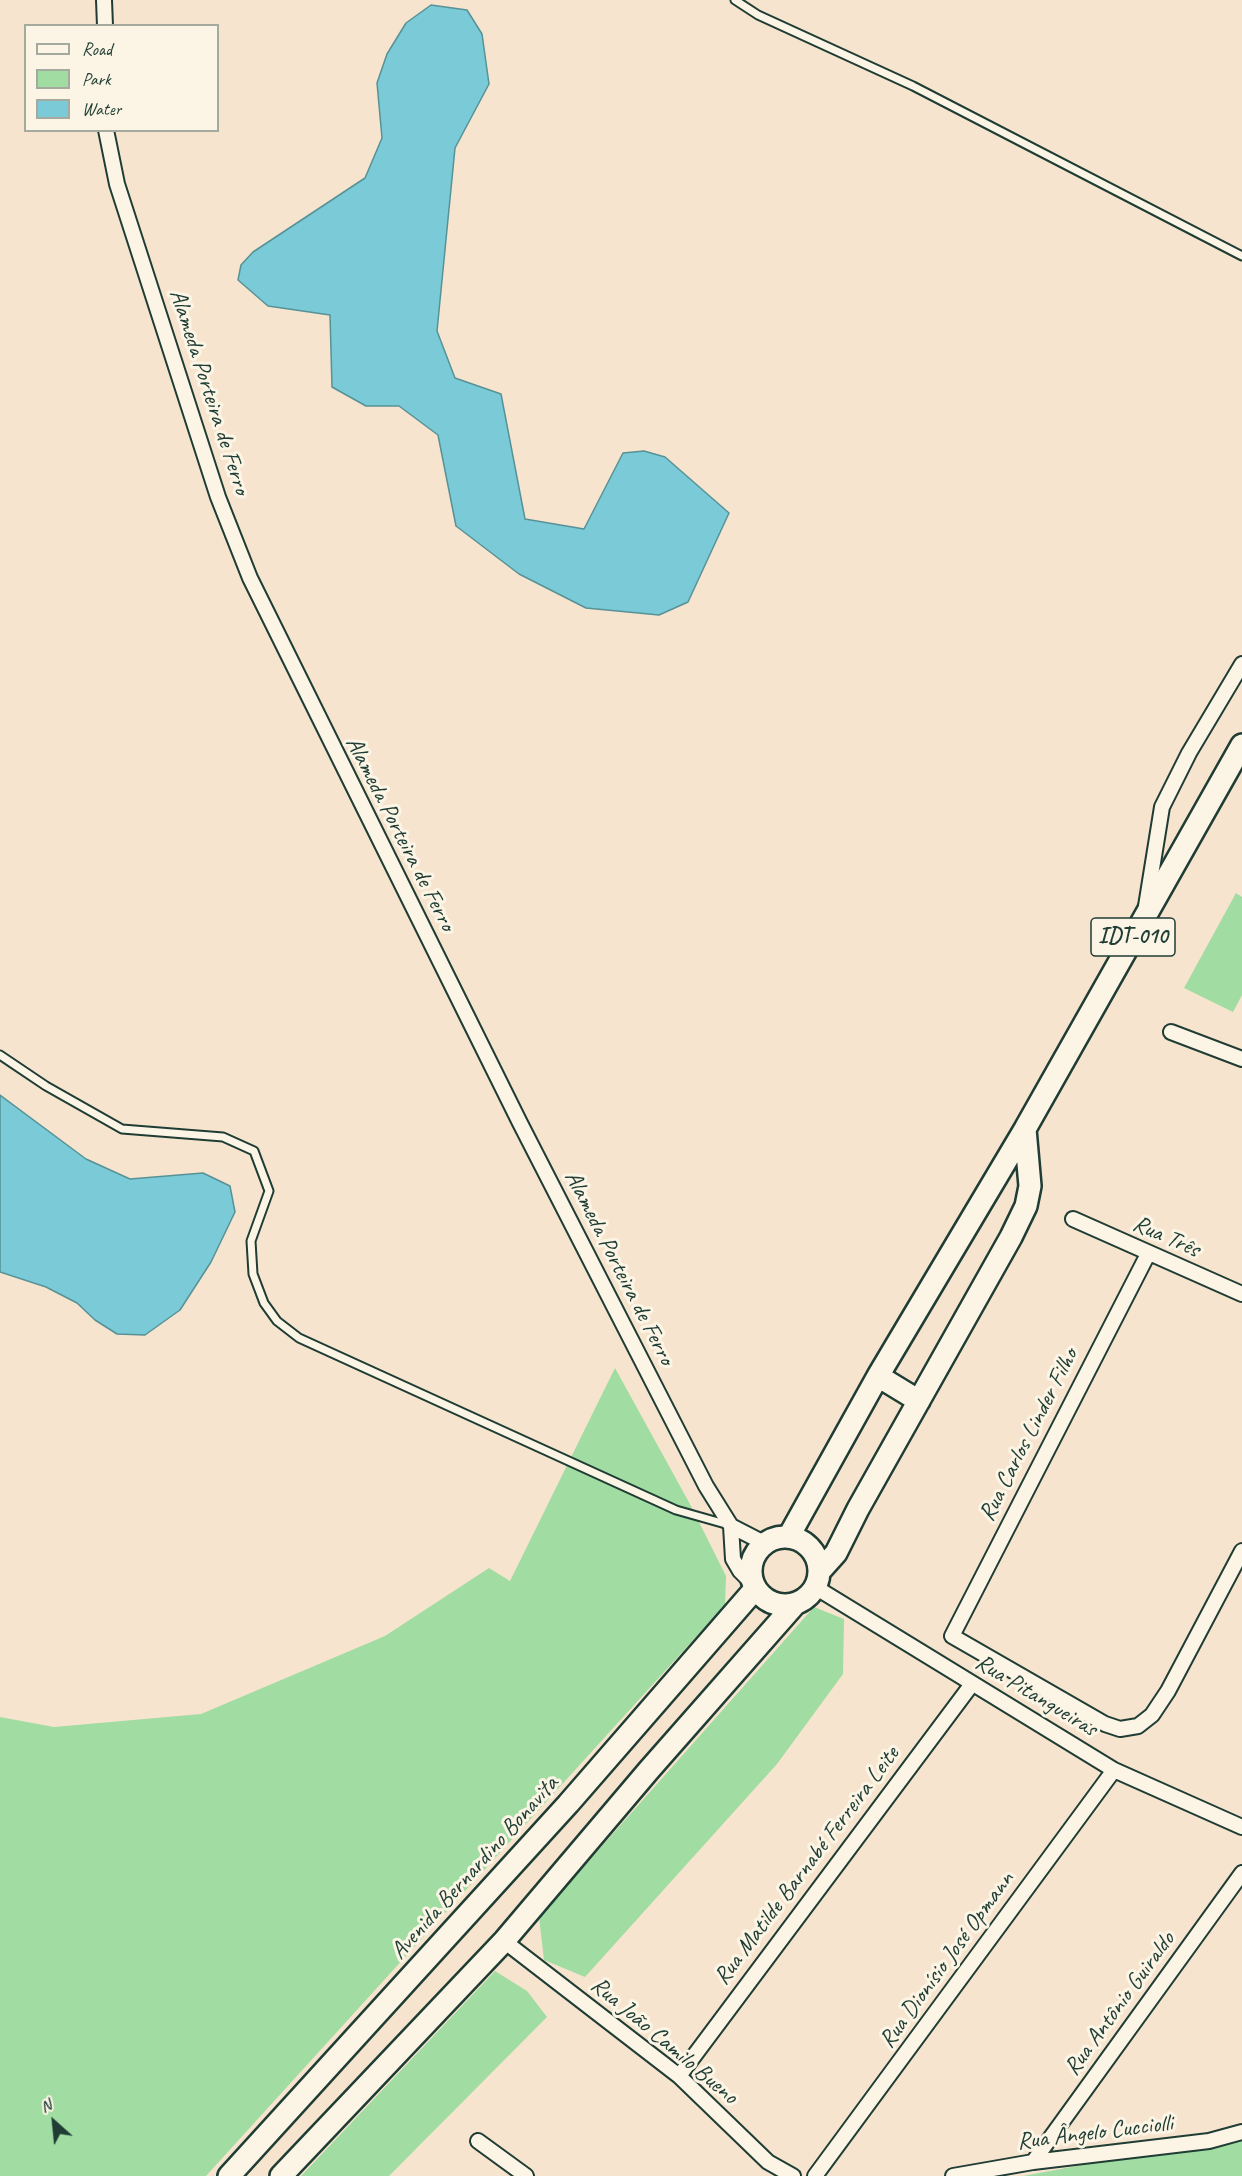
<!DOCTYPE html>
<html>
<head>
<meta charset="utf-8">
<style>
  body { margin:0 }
  #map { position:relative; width:1242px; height:2176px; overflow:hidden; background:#f7e4ce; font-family:Caveat,sans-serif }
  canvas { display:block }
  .legend { position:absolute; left:24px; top:24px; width:195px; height:108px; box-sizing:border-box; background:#fcf5e5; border:2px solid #a4ab9e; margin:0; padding:8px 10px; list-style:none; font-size:18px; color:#1f3d34 }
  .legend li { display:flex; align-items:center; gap:12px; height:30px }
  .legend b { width:30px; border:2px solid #a4ab9e }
  .north { position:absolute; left:24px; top:2092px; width:60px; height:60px; -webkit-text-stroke:4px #fcf5e5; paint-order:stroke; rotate:333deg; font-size:16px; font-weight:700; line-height:24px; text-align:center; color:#1f3d34 }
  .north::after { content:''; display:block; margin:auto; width:21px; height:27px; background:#1f3d34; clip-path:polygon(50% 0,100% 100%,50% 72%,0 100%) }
</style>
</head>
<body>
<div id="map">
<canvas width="1242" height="2176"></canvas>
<ul class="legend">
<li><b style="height:8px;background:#fcf5e5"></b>Road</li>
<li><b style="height:16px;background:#a1dca2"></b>Park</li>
<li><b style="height:16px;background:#7bcad8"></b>Water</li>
</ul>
<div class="north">N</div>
</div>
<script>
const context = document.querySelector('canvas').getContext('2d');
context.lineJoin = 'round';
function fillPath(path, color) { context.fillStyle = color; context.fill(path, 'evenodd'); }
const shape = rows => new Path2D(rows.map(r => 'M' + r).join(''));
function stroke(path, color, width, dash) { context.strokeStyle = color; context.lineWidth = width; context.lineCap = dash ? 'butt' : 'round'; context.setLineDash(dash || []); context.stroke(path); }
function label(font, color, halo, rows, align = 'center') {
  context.font = font + ' Caveat,sans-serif'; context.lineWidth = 6; context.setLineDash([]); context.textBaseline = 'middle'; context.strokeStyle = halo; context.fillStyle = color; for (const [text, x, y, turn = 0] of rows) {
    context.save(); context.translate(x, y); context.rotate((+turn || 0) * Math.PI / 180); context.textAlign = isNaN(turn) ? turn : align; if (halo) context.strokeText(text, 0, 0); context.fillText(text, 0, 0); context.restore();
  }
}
fillPath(shape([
  [1236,893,1242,897,1242,995,1233,1012,1184,988],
  [615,1368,691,1506,726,1576,725,1605,206,2176,0,2176,0,1717,54,1727,201,1714,385,1636,489,1568,510,1581],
  [814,1607,844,1619,843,1674,777,1764,585,1977,544,1960,539,1917],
  [495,1971,527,1991,547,2017,389,2176,301,2176],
  [1242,2135,1242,2176,1023,2176]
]), '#a1dca2');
const water = shape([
  [431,5,467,10,482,34,489,84,455,148,437,331,455,378,501,394,525,519,584,529,623,453,644,451,665,457,729,513,688,602,659,615,586,608,519,574,456,526,438,435,399,406,366,406,332,387,330,315,268,306,238,280,241,265,253,252,365,178,382,138,377,83,387,54,406,23,431,5],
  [0,1095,86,1159,130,1179,203,1173,230,1186,235,1212,211,1262,180,1310,145,1335,117,1334,95,1320,77,1303,46,1287,0,1272,0,1095]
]);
fillPath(water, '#7bcad8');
stroke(water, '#569296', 1.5);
const service = shape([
  [735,0,758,15,913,86,1242,256],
  [0,1055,46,1086,122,1129,223,1137,254,1151,269,1191,251,1241,253,1274,264,1303,277,1321,299,1338,676,1510,729,1525]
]);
const minor = shape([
  [104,0,105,26],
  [106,130,117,184,218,497,250,578,520,1123,706,1486,731,1526,764,1543],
  [1146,906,1162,807,1189,753,1242,664],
  [1171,1032,1242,1059],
  [1073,1219,1242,1294],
  [1148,1254,952,1636,1105,1724,1120,1729,1138,1726,1152,1715,1168,1691,1242,1551],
  [731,1526,733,1559,740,1571,753,1584],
  [815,1587,1114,1770,1242,1827],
  [504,1941,679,2076,768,2162,793,2176],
  [679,2076,972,1684],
  [478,2141,526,2176],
  [1033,2162,1242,1873],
  [815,2176,1114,1770],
  [953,2176,1033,2162,1209,2141,1242,2132]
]);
const primary = shape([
  [878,1376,919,1401],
  [789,1536,878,1376,1025,1129,1242,745],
  '751 1571a34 34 0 1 1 68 0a34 34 0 1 1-68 0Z',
  [819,1572,836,1553,858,1509,1011,1237,1026,1206,1030,1186,1025,1129],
  [229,2176,568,1804,755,1589],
  [281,2176,504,1941,649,1770,796,1603]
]);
stroke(service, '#1f3d34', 11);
stroke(minor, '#1f3d34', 18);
stroke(primary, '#1f3d34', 26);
stroke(service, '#fcf5e5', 7);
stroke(minor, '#fcf5e5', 14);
stroke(primary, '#fcf5e5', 21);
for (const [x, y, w] of [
  [1133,937,84]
]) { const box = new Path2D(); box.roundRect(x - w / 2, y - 19, w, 38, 4.5); context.fillStyle = '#fcf5e5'; context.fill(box); stroke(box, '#1f3d34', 1.5); }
label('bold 22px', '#1f3d34', null, [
  ["IDT-010",1133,937]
]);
label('24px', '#1f3d34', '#fcf5e5', [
  ["Alameda Porteira de Ferro",209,392,72],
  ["Alameda Porteira de Ferro",400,834,63],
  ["Rua Três",1166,1237,24],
  ["Alameda Porteira de Ferro",619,1268,63],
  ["Rua Carlos Linder Filho",1029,1435,-63],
  ["Rua Pitangueiras",1036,1696,31],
  ["Rua Matilde Barnabé Ferreira Leite",807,1866,-53],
  ["Avenida Bernardino Bonavita",475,1868,-48],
  ["Rua Dionísio José Opmann",947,1960,-54],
  ["Rua Antônio Guiraldo",1120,2004,-54],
  ["Rua João Camilo Bueno",664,2041,40],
  ["Rua Ângelo Cucciolli",1095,2133,-7]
]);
</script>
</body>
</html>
